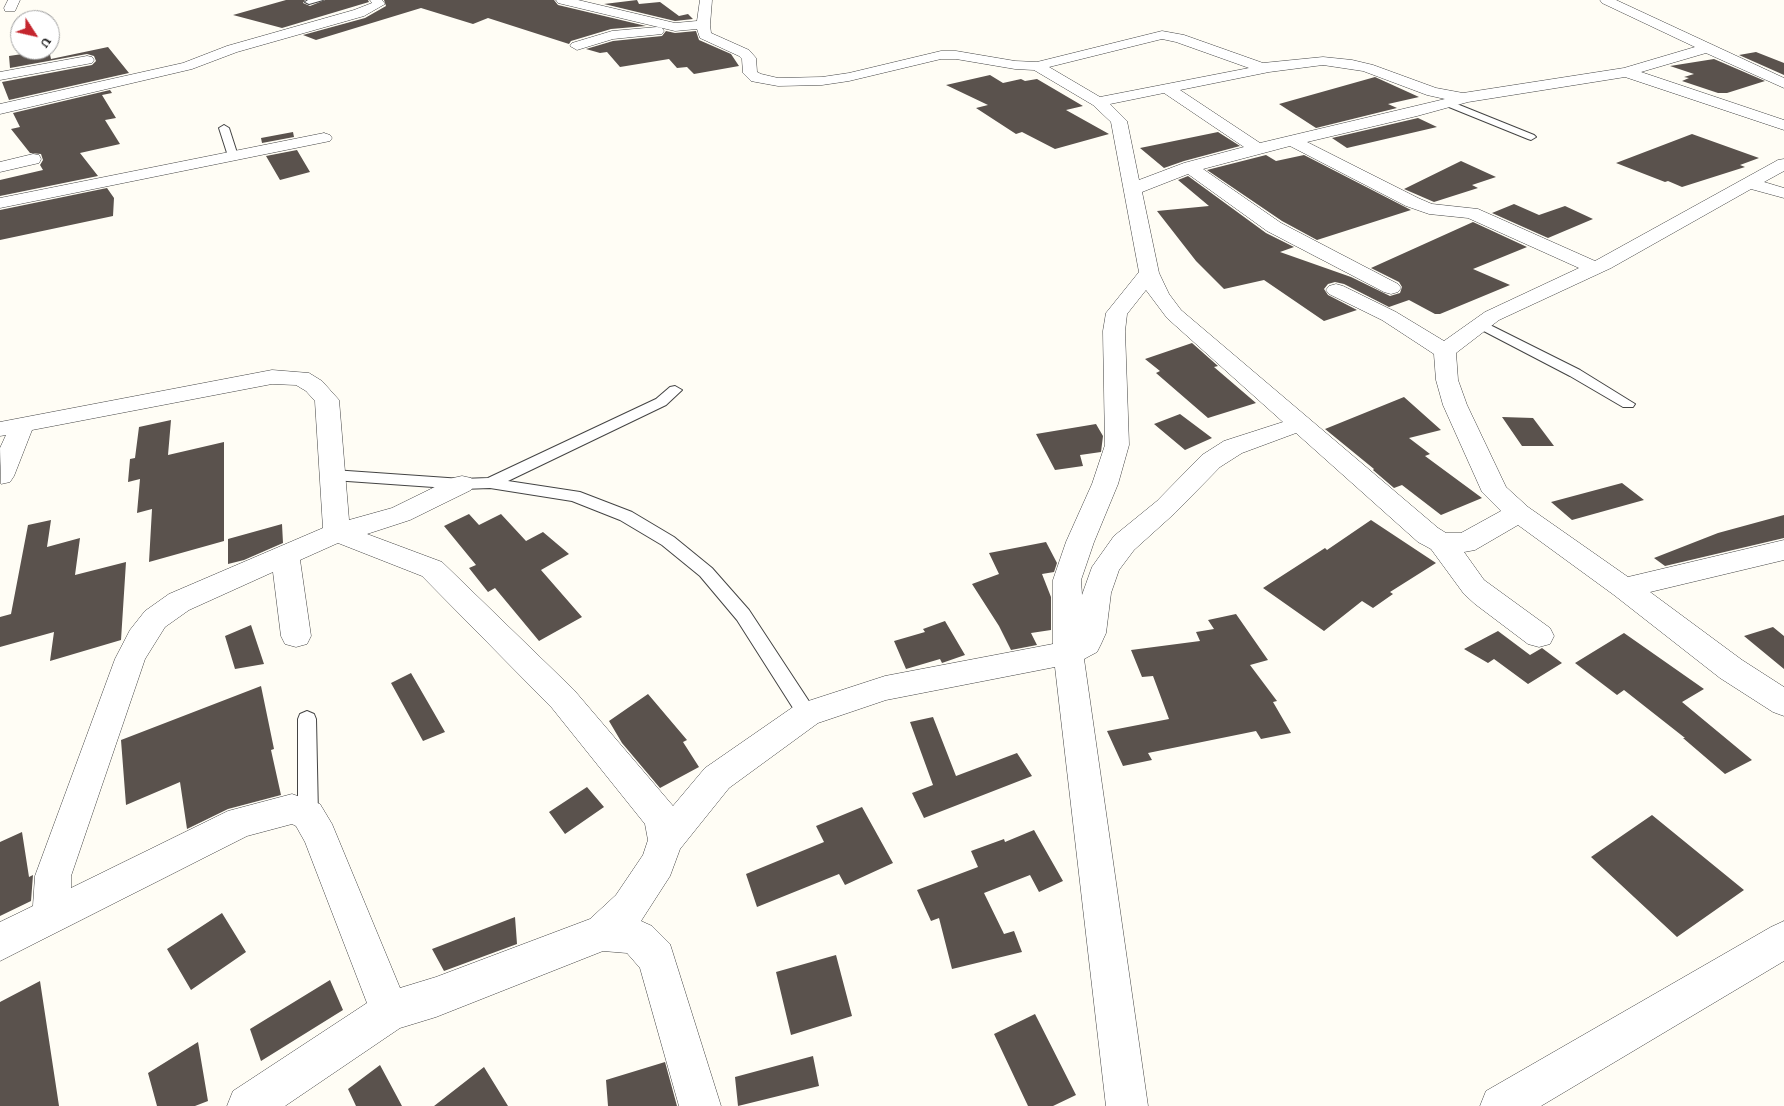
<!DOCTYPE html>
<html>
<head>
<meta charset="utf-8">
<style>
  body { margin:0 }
  #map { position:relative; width:1784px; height:1106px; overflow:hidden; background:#fffdf5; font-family:"Crimson Pro",serif }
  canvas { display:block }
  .north { position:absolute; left:10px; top:10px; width:50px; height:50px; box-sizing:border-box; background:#fff; border:1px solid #a0a0a0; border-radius:50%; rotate:125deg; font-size:14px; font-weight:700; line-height:20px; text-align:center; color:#111 }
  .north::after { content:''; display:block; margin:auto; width:18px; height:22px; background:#c4262e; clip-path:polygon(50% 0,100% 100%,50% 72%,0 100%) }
</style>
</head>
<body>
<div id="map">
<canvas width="1784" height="1106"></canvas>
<div class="north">U</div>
</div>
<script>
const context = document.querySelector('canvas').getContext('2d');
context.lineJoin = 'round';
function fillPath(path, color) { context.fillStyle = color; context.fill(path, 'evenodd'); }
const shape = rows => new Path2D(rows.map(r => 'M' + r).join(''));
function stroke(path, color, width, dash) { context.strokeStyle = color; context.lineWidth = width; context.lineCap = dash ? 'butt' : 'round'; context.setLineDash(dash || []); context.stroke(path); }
fillPath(shape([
  [286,0,305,0,303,3,310,6,325,0,368,0,369,2,282,28,233,15],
  [384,0,554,0,558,5,646,26,611,29,571,41,569,44,488,18,473,24,421,8,316,40,303,35,365,18,386,6],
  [637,0,639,4,660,2,679,16,688,14,693,19,675,21,604,4],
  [666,31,675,33,696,31,699,40,731,54,739,66,694,74,687,67,677,68,669,59,620,67,607,52,600,53,586,49,613,41,662,36],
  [108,47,129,73,9,100,2,82,92,65,96,61,94,56,87,54,10,68,9,56,49,50,51,59],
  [1756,52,1784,63,1784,75,1739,55],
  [1714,59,1765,81,1727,93,1718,93,1682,81,1689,78,1684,77,1694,74,1670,66],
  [990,75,1003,83,1021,79,1025,81,1037,79,1083,106,1066,110,1109,134,1055,149,1022,132,1016,134,976,108,988,105,946,85],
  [1375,77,1419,97,1388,104,1397,108,1316,128,1279,104],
  [110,90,112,93,102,95,116,118,105,120,120,144,80,153,98,176,0,196,0,180,43,170,40,165,43,160,41,154,30,153,11,129,20,127,13,113],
  [1418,118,1437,127,1347,148,1332,138],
  [293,132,294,137,262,143,261,138],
  [1218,132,1240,146,1184,161,1164,168,1140,148],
  [1692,134,1759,158,1740,165,1745,167,1682,187,1668,181,1665,182,1616,163],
  [297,150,310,172,280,180,266,156],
  [1266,155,1276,161,1304,155,1411,210,1317,240,1282,221,1207,170],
  [1461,161,1496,177,1472,185,1478,188,1434,202,1404,189],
  [1188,176,1266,233,1294,247,1280,252,1351,277,1390,296,1400,293,1402,287,1399,282,1371,268,1473,222,1527,247,1473,269,1510,285,1440,314,1435,314,1409,300,1389,307,1344,284,1335,282,1328,284,1324,289,1328,295,1357,310,1324,321,1264,280,1224,289,1196,261,1157,211,1209,206,1178,180],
  [107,188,114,198,113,216,0,240,0,210],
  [1514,204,1539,215,1565,206,1593,219,1548,238,1492,213],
  [1192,343,1218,366,1214,367,1256,403,1208,418,1156,373,1160,371,1145,359],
  [1404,397,1441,430,1409,438,1430,454,1425,456,1482,498,1441,515,1402,485,1394,488,1373,470,1374,469,1325,429],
  [1180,414,1212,438,1185,450,1154,424],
  [1502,417,1533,418,1554,446,1522,446],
  [171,420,168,455,224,442,224,541,149,562,152,509,137,513,140,479,128,482,130,459,135,458,139,427],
  [1096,424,1103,436,1101,452,1080,455,1083,466,1055,470,1036,434],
  [1622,483,1644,500,1572,520,1551,502],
  [469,514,479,525,501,514,526,541,543,532,569,554,541,570,582,617,539,641,495,588,488,592,469,568,476,565,444,526],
  [1784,515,1784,538,1665,566,1654,558,1718,533],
  [51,520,47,547,80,538,75,575,126,562,121,640,50,661,54,632,0,647,0,617,11,614,28,525],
  [1371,520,1436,563,1390,592,1393,594,1373,608,1362,601,1324,631,1263,588,1325,548,1327,550],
  [282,524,283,543,244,560,228,564,228,539],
  [1046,542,1057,563,1054,572,1042,574,1051,597,1051,630,1031,633,1037,645,1011,650,999,626,972,584,999,574,989,553],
  [1236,614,1268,660,1250,665,1277,701,1273,702,1291,733,1261,739,1256,731,1148,753,1152,760,1123,766,1107,731,1169,719,1153,676,1142,677,1131,650,1200,641,1196,632,1214,629,1208,620],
  [945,621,965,655,942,663,940,659,906,669,894,641,925,632,923,629],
  [251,625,264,664,235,669,225,636],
  [1773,627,1784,636,1784,669,1744,636],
  [1498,631,1530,655,1542,648,1562,663,1528,684,1494,659,1488,663,1464,649],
  [1624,633,1704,689,1682,702,1752,760,1725,774,1683,738,1685,738,1624,690,1617,695,1575,663],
  [411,673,445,732,423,741,391,683],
  [261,686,274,749,271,750,281,795,228,809,187,829,180,782,126,805,121,740],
  [648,694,687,740,683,742,699,767,660,788,622,743,609,721],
  [933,717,956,776,1017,753,1032,776,924,818,912,793,933,785,910,722],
  [587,787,604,807,565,834,549,812],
  [862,807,893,863,845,885,839,874,757,907,746,874,824,842,816,826],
  [1652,815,1744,890,1677,937,1591,857],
  [1034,830,1063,881,1039,892,1030,875,984,893,1004,934,1014,931,1022,952,952,969,939,918,931,921,917,890,978,867,971,851,1004,839,1005,842],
  [22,832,29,877,33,875,31,901,0,916,0,842],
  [222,913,246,952,191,990,167,949],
  [515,917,517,944,444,971,432,949],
  [836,955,852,1016,791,1035,776,972],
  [330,980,343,1010,261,1061,250,1029],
  [40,981,59,1106,0,1106,0,1002],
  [1035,1014,1076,1095,1053,1106,1028,1106,994,1034],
  [198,1042,208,1101,195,1106,157,1106,148,1073],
  [813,1056,819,1086,738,1106,735,1077],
  [665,1062,677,1106,608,1106,606,1080],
  [380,1065,402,1106,356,1106,348,1089],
  [484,1067,508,1106,434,1106]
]), '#5a524d');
const service = shape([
  [308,0,323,0,309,4,305,2,308,0],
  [1447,100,1534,135,1536,137,1531,140,1528,139,1444,105,1442,103,1447,100],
  [224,125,229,128,238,156,237,158,233,159,228,156,219,128,224,125],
  [1480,320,1580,370,1635,404,1633,407,1623,407,1570,376,1476,327,1474,324,1476,321,1480,320],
  [675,386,682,390,666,405,508,481,580,492,632,512,674,537,712,568,749,610,814,709,816,714,814,719,807,722,800,719,737,620,700,576,662,545,620,520,572,501,490,488,462,489,333,480,328,478,325,475,328,472,333,470,462,479,488,478,656,399,670,387,675,386],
  [307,711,314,714,316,719,318,815,315,821,308,824,301,821,298,815,298,719,300,714,307,711]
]);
const minor = shape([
  [8,0,20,0,15,11,5,11,4,8,8,0],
  [370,0,382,0,385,4,364,16,237,52,192,69,0,114,0,104,183,63,227,46,354,10,372,3,370,0],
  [556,0,578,0,675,23,697,21,700,0,712,0,710,25,711,33,749,50,756,58,757,72,761,74,778,78,822,77,849,73,941,51,956,51,1015,61,1037,62,1162,31,1184,35,1263,63,1323,57,1352,60,1373,65,1436,88,1463,93,1624,68,1695,47,1602,3,1600,0,1616,0,1784,78,1784,88,1706,53,1641,72,1784,120,1784,130,1625,77,1468,102,1417,116,1307,142,1418,198,1432,204,1478,209,1595,261,1778,160,1784,159,1784,171,1764,182,1784,188,1784,198,1751,189,1611,268,1499,320,1456,353,1458,380,1467,405,1506,487,1528,507,1628,577,1784,540,1784,560,1650,592,1742,660,1784,687,1784,716,1773,712,1720,678,1614,595,1518,525,1475,550,1464,552,1484,580,1550,628,1554,636,1550,644,1539,647,1528,644,1475,604,1464,594,1431,549,1418,542,1296,433,1242,453,1220,467,1175,513,1134,550,1119,570,1111,593,1106,633,1101,644,1097,652,1084,659,1148,1106,1106,1106,1055,667,886,700,818,723,729,788,680,849,670,876,641,921,652,926,670,944,721,1106,679,1106,640,968,627,953,603,951,436,1017,400,1028,285,1106,227,1106,233,1091,367,1003,305,842,296,826,292,824,247,836,0,961,0,922,33,906,35,876,115,659,130,630,145,611,169,594,323,528,315,401,306,391,296,385,272,384,32,430,14,476,10,482,1,484,0,448,6,435,0,436,0,422,272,370,309,373,322,381,339,400,349,520,392,508,453,478,462,476,471,478,475,484,471,490,410,520,367,534,442,562,574,690,673,806,705,768,796,705,885,676,1053,644,1053,580,1066,542,1092,484,1105,445,1103,331,1106,313,1139,272,1111,122,1093,105,1034,70,1015,69,956,59,941,59,849,81,822,85,778,86,756,82,751,81,743,73,742,59,739,56,700,38,697,29,675,31,558,3,556,0],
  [1162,39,1176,42,1249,68,1100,97,1049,67,1162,39],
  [1323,65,1363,71,1427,95,1445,99,1260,143,1180,90,1269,72,1323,65],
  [1164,93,1244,147,1184,163,1139,180,1127,121,1110,104,1164,93],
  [1290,146,1406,206,1429,214,1468,218,1579,268,1485,312,1444,341,1396,312,1343,286,1336,284,1329,286,1326,290,1329,294,1382,320,1434,354,1436,380,1443,405,1482,492,1501,511,1461,533,1446,533,1438,528,1181,310,1169,294,1159,273,1142,192,1188,174,1267,231,1384,292,1391,294,1398,292,1401,288,1398,284,1281,223,1203,169,1290,146],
  [1146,290,1167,318,1283,422,1224,441,1202,455,1157,501,1114,536,1092,567,1082,595,1081,580,1094,542,1118,484,1129,445,1125,331,1127,314,1146,290],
  [338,543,422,576,552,708,645,824,648,840,643,855,616,895,590,919,436,977,400,988,332,824,320,804,292,794,228,811,71,888,71,876,145,659,165,627,189,610,273,572,281,636,285,644,296,647,307,644,311,636,300,560,338,543],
  [657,27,662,28,664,31,662,34,613,39,577,50,570,46,572,43,612,31,657,27],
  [87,56,92,57,94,60,92,63,0,80,0,72,87,56],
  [324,133,330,135,332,138,330,141,0,208,0,198,324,133],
  [33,154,39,155,41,159,39,163,0,172,0,162,33,154],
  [1784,921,1784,961,1541,1106,1480,1106,1486,1091,1771,927,1784,921]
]);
stroke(service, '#444', 2);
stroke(minor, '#444', 1);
fillPath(service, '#fff');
fillPath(minor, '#fff');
</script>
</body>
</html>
